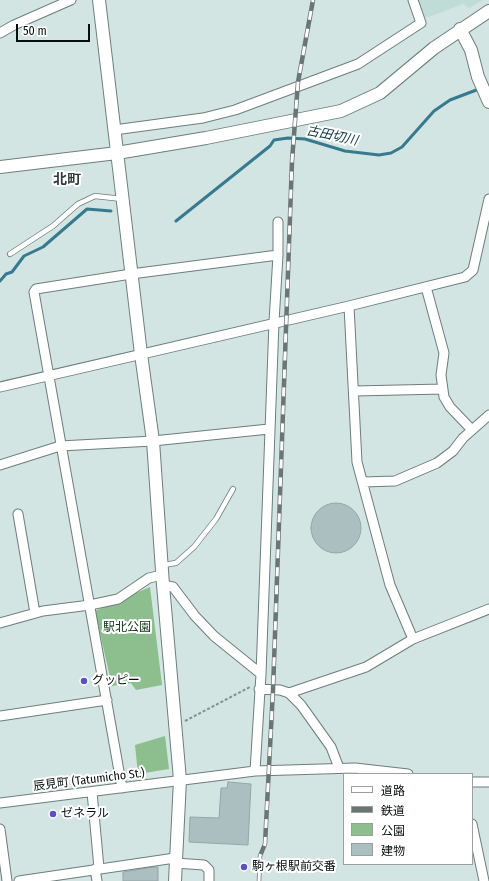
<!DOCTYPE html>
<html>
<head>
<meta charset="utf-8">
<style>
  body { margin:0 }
  #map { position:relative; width:489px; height:881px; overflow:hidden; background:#d2e5e2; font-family:"Fira Sans Condensed","Noto Sans JP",sans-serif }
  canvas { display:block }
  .legend { position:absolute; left:343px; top:773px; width:130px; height:92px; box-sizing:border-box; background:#fff; border:1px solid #9c9f9e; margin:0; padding:5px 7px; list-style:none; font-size:12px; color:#080e0d }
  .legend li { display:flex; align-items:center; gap:8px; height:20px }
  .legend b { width:20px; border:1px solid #9c9f9e }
  .scale { position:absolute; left:16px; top:24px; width:74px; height:18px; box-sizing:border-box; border:2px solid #080e0d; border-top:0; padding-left:5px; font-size:12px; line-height:14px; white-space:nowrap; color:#080e0d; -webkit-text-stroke:3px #fff; paint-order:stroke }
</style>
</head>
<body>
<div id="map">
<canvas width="489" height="881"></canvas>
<ul class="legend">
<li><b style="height:5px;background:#fff"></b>道路</li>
<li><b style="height:5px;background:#6a7674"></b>鉄道</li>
<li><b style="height:11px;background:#8dbe8d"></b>公園</li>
<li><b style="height:11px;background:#abbec0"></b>建物</li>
</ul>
<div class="scale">50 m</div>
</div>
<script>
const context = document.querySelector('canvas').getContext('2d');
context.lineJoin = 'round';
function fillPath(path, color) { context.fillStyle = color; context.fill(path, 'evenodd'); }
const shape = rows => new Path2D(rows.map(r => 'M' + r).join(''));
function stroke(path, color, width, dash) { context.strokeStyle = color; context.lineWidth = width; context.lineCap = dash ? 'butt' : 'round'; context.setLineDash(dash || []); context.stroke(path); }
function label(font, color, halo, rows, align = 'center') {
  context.font = font + ' "Fira Sans Condensed","Noto Sans JP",sans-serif'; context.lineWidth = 4; context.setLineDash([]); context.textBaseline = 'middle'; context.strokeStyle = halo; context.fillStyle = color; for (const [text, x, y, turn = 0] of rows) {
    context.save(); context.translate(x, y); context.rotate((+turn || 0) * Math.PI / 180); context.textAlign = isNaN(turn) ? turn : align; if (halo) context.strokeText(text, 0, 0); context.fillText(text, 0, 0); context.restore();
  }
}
fillPath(shape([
  [416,0,483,0,469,8,463,4,429,17,423,17]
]), '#bfdcd7');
fillPath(shape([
  [150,587,162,685,136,690,131,683,112,686,95,611],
  [165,736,169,769,138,774,135,745]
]), '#8dbe8d');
stroke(shape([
  [176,221,270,146,274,140,288,138,305,139,345,151,379,155,391,153,402,147,434,111,450,100,479,89],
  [0,281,6,274,12,272,24,256,43,247,87,209,111,211]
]), '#377a90', 3);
const building = shape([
  '311 528a25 25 0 1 1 50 0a25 25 0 1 1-50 0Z',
  [228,782,251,784,248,845,189,842,190,817,219,818,221,788,227,788,228,782],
  [154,867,158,867,158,881,123,881,123,872,154,867]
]);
fillPath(building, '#abbec0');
stroke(building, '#94a6a8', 1);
const service = shape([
  [10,254,53,226,78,204,95,196,122,199],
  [163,565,176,563,194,547,216,519,233,489]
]);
const minor = shape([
  [0,33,14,25,71,0],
  [114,130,203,118,235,110,358,64,421,23,413,0],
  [278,222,278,255],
  [426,287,444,353,441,375,444,397,450,407,472,430],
  [349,306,357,462,390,585,413,639],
  [0,387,349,306,465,277,473,270,489,199],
  [354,391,443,389],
  [0,465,60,446,153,441,269,429],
  [363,482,395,481,437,463,453,451,463,438,489,415],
  [18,514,35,613],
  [163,585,173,587,195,616,214,636,261,674],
  [0,623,43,611,90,605,118,599,149,578,162,575],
  [259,689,280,690,289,693,301,705,331,747,339,768],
  [289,693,366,667,413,639,489,609],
  [0,716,107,700],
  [472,782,489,782],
  [122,788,34,292,36,289,131,274,278,255,274,322,261,674,255,771],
  [92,792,99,868],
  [0,803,255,771,355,768,408,774],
  [472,824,484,881],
  [0,829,7,881],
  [175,863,204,865,209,870,209,881],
  [95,869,97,881],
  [19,881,175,858]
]);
const tertiary = shape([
  [99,0,141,354,153,441,163,585,180,780,175,881],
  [460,29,471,50,478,77,489,102],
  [0,167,117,153,206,138,341,111,380,93,434,48,489,11]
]);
stroke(service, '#6d7e7b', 6);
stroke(minor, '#6d7e7b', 11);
stroke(tertiary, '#6d7e7b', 14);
stroke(shape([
  [185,721,250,687]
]), '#82908e', 2, [3, 2]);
stroke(service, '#fff', 4.5);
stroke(minor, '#fff', 9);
stroke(tertiary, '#fff', 12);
const rail = shape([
  [259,881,260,856,265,844,273,690,292,161,298,82,313,0]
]);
stroke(rail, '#6a7674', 4.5);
stroke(rail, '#fff', 3, [9]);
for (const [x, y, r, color] of [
  [84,681,4,"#5d4fc8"],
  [53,814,4,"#5d4fc8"],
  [244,867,4,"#5d4fc8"]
]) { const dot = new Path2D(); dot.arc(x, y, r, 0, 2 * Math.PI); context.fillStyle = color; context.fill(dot); stroke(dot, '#fff', 1.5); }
label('12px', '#09330e', '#fff', [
  ["駅北公園",127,628]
]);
label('12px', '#080e0d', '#fff', [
  ["グッピー",92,681],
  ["ゼネラル",61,814],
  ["駒ヶ根駅前交番",252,867]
], 'left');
label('12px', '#080e0d', '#fff', [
  ["辰見町 (Tatumicho St.)",89,780,-7]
]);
label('italic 13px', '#0e3846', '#fff', [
  ["古田切川",332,136,12]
]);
label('bold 14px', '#2e3d3b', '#fff', [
  ["北町",67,180]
]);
</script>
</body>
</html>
